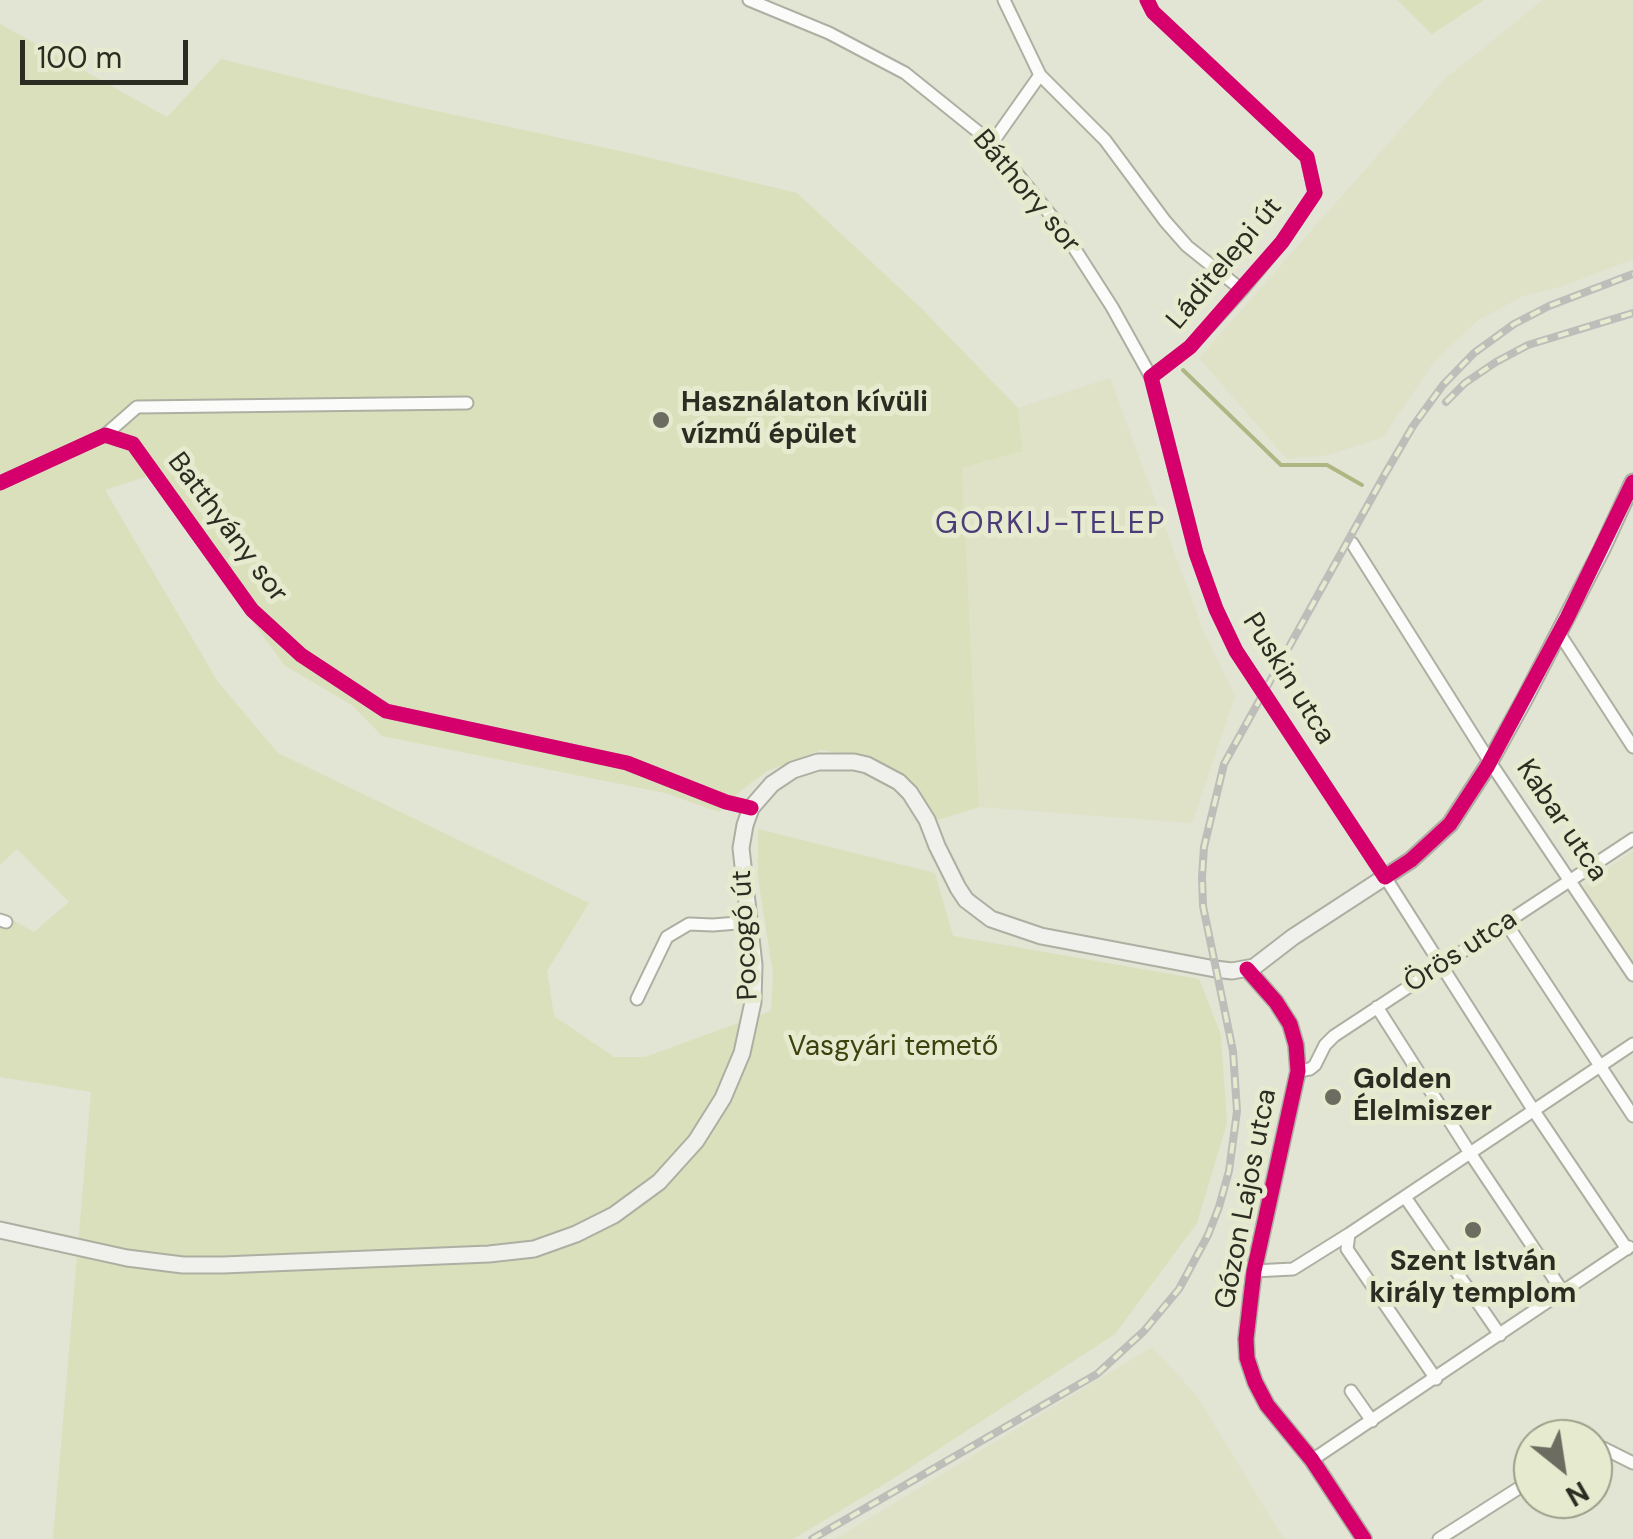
<!DOCTYPE html>
<html>
<head>
<meta charset="utf-8">
<style>
  body { margin:0 }
  #map { position:relative; width:1633px; height:1539px; overflow:hidden; background:#e2e4d4; font-family:"DM Sans",sans-serif }
  canvas { display:block }
  .north { position:absolute; left:1513px; top:1419px; width:100px; height:100px; box-sizing:border-box; background:#e6eace; border:2px solid #9c9e89; border-radius:50%; rotate:150deg; font-size:28px; font-weight:700; line-height:40px; text-align:center; color:#2c2d22 }
  .north::after { content:''; display:block; margin:auto; width:35px; height:45px; background:#6c6d60; clip-path:polygon(50% 0,100% 100%,50% 72%,0 100%) }
  .scale { position:absolute; left:20px; top:40px; width:168px; height:45px; box-sizing:border-box; border:5px solid #2c2d22; border-top:0; padding-left:12px; font-size:30px; line-height:35px; white-space:nowrap; color:#2c2d22; -webkit-text-stroke:8px #e6eace; paint-order:stroke }
</style>
</head>
<body>
<div id="map">
<canvas width="1633" height="1539"></canvas>
<div class="north">N</div>
<div class="scale">100 m</div>
</div>
<script>
const context = document.querySelector('canvas').getContext('2d');
context.lineJoin = 'round';
function fillPath(path, color) { context.fillStyle = color; context.fill(path, 'evenodd'); }
const shape = rows => new Path2D(rows.map(r => 'M' + r).join(''));
function stroke(path, color, width, dash) { context.strokeStyle = color; context.lineWidth = width; context.lineCap = dash ? 'butt' : 'round'; context.setLineDash(dash || []); context.stroke(path); }
function label(font, color, halo, rows, align = 'center') {
  context.font = font + ' "DM Sans",sans-serif'; context.lineWidth = 10; context.setLineDash([]); context.textBaseline = 'middle'; context.strokeStyle = halo; context.fillStyle = color; for (const [text, x, y, turn = 0] of rows) {
    context.save(); context.translate(x, y); context.rotate((+turn || 0) * Math.PI / 180); context.textAlign = isNaN(turn) ? turn : align; if (halo) context.strokeText(text, 0, 0); context.fillText(text, 0, 0); context.restore();
  }
}
fillPath(shape([
  [1543,0,1633,0,1633,259,1563,286,1523,296,1478,320,1434,362,1383,437,1328,455,1287,459,1199,358,1446,78],
  [1110,378,1203,630,1235,696,1192,823,979,807,962,468,1023,451,1018,408],
  [1633,851,1633,964,1582,887],
  [1152,1347,1196,1395,1284,1539,835,1539]
]), '#dfe2c7');
fillPath(shape([
  [1397,0,1484,0,1432,34],
  [0,24,167,117,221,59,400,103,638,155,797,193,919,306,1018,408,1023,451,962,468,979,807,938,820,923,804,902,773,862,757,821,750,767,771,743,789,719,812,665,793,382,736,352,705,284,665,148,476,105,490,218,682,278,753,589,903,547,971,554,1016,614,1057,645,1057,771,1011,773,974,758,877,758,829,935,873,953,936,1199,979,1221,1035,1227,1123,1197,1223,1115,1334,888,1482,793,1539,53,1539,91,1092,0,1077,0,913,34,932,69,902,17,849,0,865]
]), '#dbe0bc');
stroke(shape([
  [1183,370,1281,465,1327,465,1362,485]
]), '#b0b683', 4);
const minor = shape([
  [749,0,829,33,905,73,992,143,1062,229,1112,307,1151,377,1196,553,1216,609,1236,651,1385,877,1534,1111,1627,1249],
  [1004,0,1040,75,1105,140,1165,221,1187,246,1242,290],
  [1147,0,1153,12,1307,157,1315,193,1282,242,1242,290,1190,347,1151,377],
  [992,143,1040,75],
  [105,435,137,407,467,403],
  [0,483,105,435,133,444,252,610,301,655,386,711,627,763,726,802,751,808],
  [1352,543,1490,762,1633,975],
  [1559,633,1633,747],
  [0,920,6,922],
  [1506,923,1633,1116],
  [637,999,667,937,689,924,713,925,750,922],
  [1377,1007,1470,1153,1563,1292],
  [1298,1071,1310,1069,1315,1065,1325,1045,1334,1036,1633,839],
  [1405,1197,1500,1335],
  [1349,1234,1347,1249,1436,1379],
  [1254,1271,1293,1269,1349,1234,1633,1044],
  [1351,1391,1372,1421],
  [1593,1451,1603,1448,1633,1463],
  [1312,1460,1629,1247],
  [1439,1539,1533,1479]
]);
const tertiary = shape([
  [1247,969,1276,1002,1290,1024,1296,1045,1298,1071,1254,1271,1246,1339,1247,1358,1255,1382,1267,1405,1312,1460,1364,1539]
]);
const secondary = shape([
  [0,1230,127,1258,183,1265,223,1265,489,1254,534,1249,576,1234,614,1215,659,1182,696,1141,723,1098,742,1053,753,1002,754,965,741,848,745,825,751,808,772,784,793,770,818,762,854,762,867,765,899,782,910,793,927,820,937,846,958,888,966,900,991,919,1041,936,1215,969,1232,971,1254,967,1293,937,1411,860,1450,824,1487,767,1524,700,1602,549,1633,482]
]);
stroke(minor, '#adafa2', 15);
stroke(tertiary, '#adafa2', 18);
stroke(secondary, '#adafa2', 19);
stroke(minor, '#fbfbf9', 11);
stroke(tertiary, '#fbfbf9', 14);
stroke(secondary, '#f0f1ec', 15);
const rail = shape([
  [1446,402,1465,383,1496,362,1528,345,1633,313],
  [812,1539,1097,1374,1144,1331,1179,1289,1208,1235,1219,1207,1229,1171,1237,1111,1233,1051,1203,906,1202,877,1204,847,1224,764,1385,474,1413,426,1443,385,1474,353,1514,324,1549,306,1633,274]
]);
stroke(rail, '#bdbdba', 8);
stroke(rail, '#e6eace', 4, [11]);
stroke(shape([
  [1147,0,1153,12,1307,157,1315,193,1282,242,1190,347,1151,377,1196,553,1216,609,1236,651,1385,877,1411,860,1450,824,1487,767,1567,618,1633,482],
  [0,483,105,435,133,444,252,610,301,655,386,711,627,763,726,802,751,808],
  [1247,969,1276,1002,1290,1024,1296,1045,1298,1071,1254,1271,1246,1339,1247,1358,1255,1382,1267,1405,1312,1460,1364,1539]
]), '#d6006c', 15);
for (const [x, y, r, color] of [
  [661,420,10,"#6c6d60"],
  [1333,1097,10,"#6c6d60"],
  [1473,1230,10,"#6c6d60"]
]) { const dot = new Path2D(); dot.arc(x, y, r, 0, 2 * Math.PI); context.fillStyle = color; context.fill(dot); stroke(dot, '#e6eace', 4); }
label('28px', '#2c2d22', '#e6eace', [
  ["Báthory sor",1026,192,50],
  ["Láditelepi út",1225,264,-50],
  ["Batthyány sor",227,528,53],
  ["Puskin utca",1288,679,58],
  ["Kabar utca",1561,821,56],
  ["Pocogó út",746,935,-93],
  ["Örös utca",1461,952,-33],
  ["Gózon Lajos utca",1247,1199,-79]
]);
label('bold 28px', '#2c2d22', '#e6eace', [
  ["Használaton kívüli",681,404],
  ["vízmű épület",681,436],
  ["Golden",1353,1081],
  ["Élelmiszer",1353,1113],
  ["Szent István",1473,1263,"center"],
  ["király templom",1473,1295,"center"]
], 'left');
label('28px', '#3d410d', '#e6eace', [
  ["Vasgyári temető",893,1048]
]);
context.letterSpacing = '2.5px';
label('30px', '#4b3b78', '#e6eace', [
  ["GORKIJ-TELEP",1051,525]
]);
context.letterSpacing = '0px';
</script>
</body>
</html>
